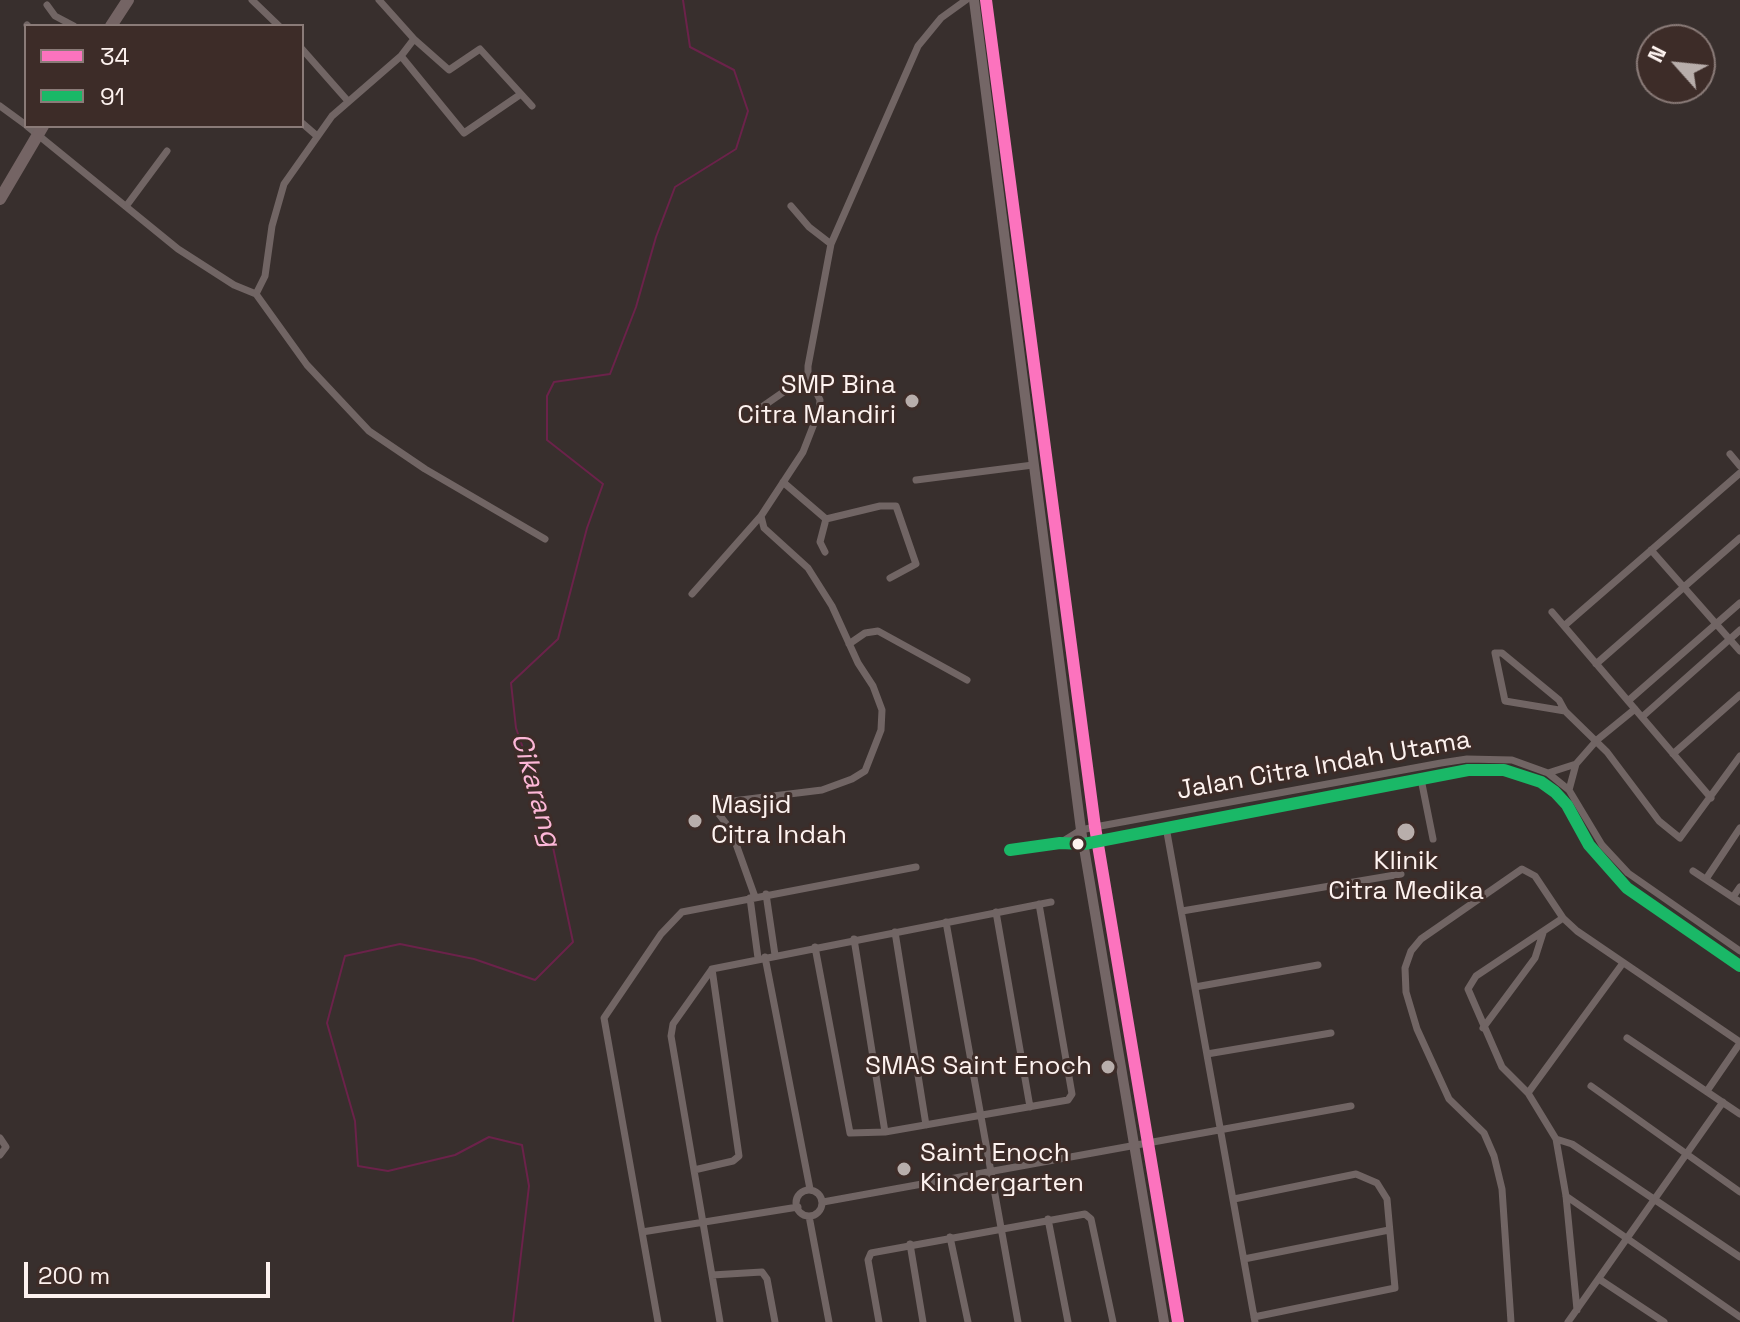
<!DOCTYPE html>
<html>
<head>
<meta charset="utf-8">
<style>
  body { margin:0 }
  #map { position:relative; width:1740px; height:1322px; overflow:hidden; background:#382f2d; font-family:"Space Grotesk",sans-serif }
  canvas { display:block }
  .legend { position:absolute; left:24px; top:24px; width:280px; height:104px; box-sizing:border-box; background:#3d2c28; border:2px solid #8a7b78; margin:0; padding:10px 14px; list-style:none; font-size:24px; color:#fdf2ef }
  .legend li { display:flex; align-items:center; gap:16px; height:40px }
  .legend b { width:40px; border:2px solid #8a7b78 }
  .north { position:absolute; left:1636px; top:24px; width:80px; height:80px; box-sizing:border-box; background:#3d2c28; border:2px solid #8a7b78; border-radius:50%; rotate:297deg; font-size:22px; font-weight:700; line-height:32px; text-align:center; color:#fdf2ef }
  .north::after { content:''; display:block; margin:auto; width:28px; height:36px; background:#b8aeab; clip-path:polygon(50% 0,100% 100%,50% 72%,0 100%) }
  .scale { position:absolute; left:24px; top:1262px; width:246px; height:36px; box-sizing:border-box; border:4px solid #fdf2ef; border-top:0; padding-left:10px; font-size:24px; line-height:28px; white-space:nowrap; color:#fdf2ef; -webkit-text-stroke:6px #3d2c28; paint-order:stroke }
</style>
</head>
<body>
<div id="map">
<canvas width="1740" height="1322"></canvas>
<ul class="legend">
<li><b style="height:10px;background:#fc73be"></b>34</li>
<li><b style="height:10px;background:#1ab867"></b>91</li>
</ul>
<div class="north">N</div>
<div class="scale">200 m</div>
</div>
<script>
const context = document.querySelector('canvas').getContext('2d');
context.lineJoin = 'round';
const shape = rows => new Path2D(rows.map(r => 'M' + r).join(''));
function stroke(path, color, width, dash) { context.strokeStyle = color; context.lineWidth = width; context.lineCap = dash ? 'butt' : 'round'; context.setLineDash(dash || []); context.stroke(path); }
function label(font, color, halo, rows, align = 'center') {
  context.font = font + ' "Space Grotesk",sans-serif'; context.lineWidth = 6; context.setLineDash([]); context.textBaseline = 'middle'; context.strokeStyle = halo; context.fillStyle = color; for (const [text, x, y, turn = 0] of rows) {
    context.save(); context.translate(x, y); context.rotate((+turn || 0) * Math.PI / 180); context.textAlign = isNaN(turn) ? turn : align; if (halo) context.strokeText(text, 0, 0); context.fillText(text, 0, 0); context.restore();
  }
}
stroke(shape([
  [513,1322,529,1186,522,1145,489,1137,455,1155,388,1171,358,1166,355,1121,327,1023,345,956,400,944,474,959,535,980,573,942,546,814,516,728,511,683,558,639,587,528,603,484,547,440,547,396,554,382,610,374,636,307,656,237,675,187,736,149,748,111,734,70,690,47,683,0]
]), '#6b224a', 2);
stroke(shape([
  [252,0,279,26],
  [47,5,55,16,74,26],
  [27,25,28,26],
  [414,39,449,70,480,49,532,106],
  [302,49,347,100],
  [401,56,464,133,521,94],
  [0,106,26,125],
  [302,123,317,136],
  [27,126,178,249,234,285,256,294,265,276,272,226,284,184,332,116,401,56,414,39,379,0],
  [127,205,167,151],
  [791,206,809,227,831,244],
  [256,294,307,365,369,431,425,469,545,539],
  [759,409,808,375],
  [1730,454,1740,466],
  [916,480,1033,465],
  [783,482,826,519,820,542,825,552],
  [826,519,880,506,896,506,916,564,890,578],
  [1651,550,1740,651],
  [692,594,760,517],
  [1552,612,1711,798],
  [1564,626,1740,473],
  [849,644,865,633,878,631,967,680],
  [1596,664,1740,538],
  [1628,701,1740,603],
  [1565,711,1505,701,1495,653,1502,653,1559,700,1565,711,1607,752,1659,821,1680,838,1740,756],
  [1642,717,1740,630],
  [1673,754,1740,695],
  [1548,773,1576,764],
  [1421,779,1433,839],
  [1569,790,1576,764,1597,740,1635,709],
  [1166,827,1255,1322],
  [1060,843,1081,830,1095,827,1441,763,1467,759,1512,760,1548,773,1569,790,1602,845,1628,873,1740,951],
  [1010,850,1060,843,1084,844,1468,770,1504,770,1541,782,1555,792,1567,805,1589,845,1627,888,1740,966],
  [1693,871,1740,902],
  [1706,879,1740,828],
  [766,894,775,955],
  [755,897,731,830,715,809,716,803,822,790,852,779,865,771,881,730,882,710,873,686,858,663,832,606,808,568,764,528,761,516,803,452,819,411,820,400,808,375,808,366,831,244,918,46,941,18,966,0],
  [1733,897,1740,887],
  [750,898,758,958],
  [1182,911,1401,874],
  [996,912,1030,1107],
  [1563,918,1476,976,1468,989,1502,1067,1528,1093,1556,1139,1566,1196,1577,1310],
  [946,922,1018,1322],
  [895,932,926,1125],
  [854,939,885,1132],
  [815,947,850,1133,885,1132,1068,1100,1072,1094,1039,904],
  [765,957,810,1189],
  [1195,987,1318,965],
  [1483,1028,1535,958,1543,933],
  [1627,1038,1740,1114],
  [1207,1054,1331,1033],
  [1591,1086,1740,1192],
  [1707,1091,1740,1043],
  [1528,1093,1623,963],
  [0,1138,6,1147,0,1155],
  [1556,1139,1572,1144,1740,1257],
  [694,1170,733,1161,739,1156,712,969],
  '796 1203a13 13 0 1 1 26 0a13 13 0 1 1-26 0Z',
  [1566,1196,1740,1317],
  [1234,1199,1356,1174,1377,1183,1387,1199,1395,1288,1254,1317],
  [823,1202,1351,1106],
  [809,1216,829,1322],
  [1048,1219,1068,1322],
  [642,1232,798,1207],
  [950,1237,968,1322],
  [910,1244,923,1322],
  [1244,1259,1389,1230],
  [712,1275,762,1272,767,1279,775,1322],
  [1599,1279,1664,1322],
  [658,1322,604,1018,661,934,682,912,916,867],
  [720,1322,671,1036,673,1024,712,969,1051,902],
  [879,1322,868,1260,871,1253,1085,1214,1091,1219,1113,1322],
  [1511,1322,1502,1189,1494,1156,1484,1133,1449,1099,1417,1029,1406,992,1405,968,1411,951,1421,939,1522,869,1535,876,1563,918,1577,931,1740,1042],
  [1568,1322,1723,1102]
]), '#716564', 7);
stroke(shape([
  [974,0,1081,830,1164,1322],
  [986,0,1095,827,1178,1322]
]), '#746666', 10);
stroke(shape([
  [111,26,128,0],
  [0,199,43,126]
]), '#746464', 12);
stroke(shape([
  [986,0,1095,827,1178,1322]
]), '#fc73be', 12);
stroke(shape([
  [1010,850,1060,843,1084,844,1468,770,1504,770,1541,782,1555,792,1567,805,1589,845,1627,888,1740,966]
]), '#1ab867', 12);
for (const [x, y, r, color] of [
  [912,401,8,"#b8aeab"],
  [695,821,8,"#b8aeab"],
  [1406,832,10,"#b8aeab"],
  [1078,844,7,"#fdf2ef"],
  [1108,1067,8,"#b8aeab"],
  [904,1169,8,"#b8aeab"]
]) { const dot = new Path2D(); dot.arc(x, y, r, 0, 2 * Math.PI); context.fillStyle = color; context.fill(dot); stroke(dot, '#3d2c28', 3); }
label('26px', '#fdf2ef', '#3d2c28', [
  ["SMP Bina",896,386],
  ["Citra Mandiri",896,416],
  ["Masjid",711,806,"left"],
  ["Citra Indah",711,836,"left"],
  ["Klinik",1406,862,"center"],
  ["Citra Medika",1406,892,"center"],
  ["SMAS Saint Enoch",1092,1067],
  ["Saint Enoch",920,1154,"left"],
  ["Kindergarten",920,1184,"left"]
], 'right');
label('26px', '#fdf2ef', '#3d2c28', [
  ["Jalan Citra Indah Utama",1324,766,-10]
]);
label('italic 28px', '#fdb7d7', '#3d2c28', [
  ["Cikarang",535,790,74]
]);
</script>
</body>
</html>
